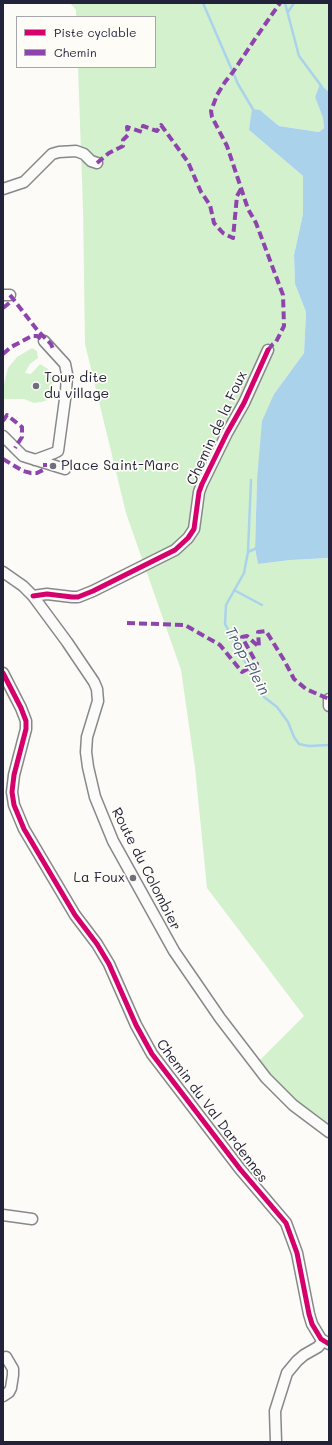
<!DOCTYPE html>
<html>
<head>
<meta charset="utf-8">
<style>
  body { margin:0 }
  #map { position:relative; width:332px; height:1445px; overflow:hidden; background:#fcfbf8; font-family:Mali,sans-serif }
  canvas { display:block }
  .frame { position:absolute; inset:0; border:4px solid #22223b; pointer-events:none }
  .legend { position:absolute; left:16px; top:16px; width:140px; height:52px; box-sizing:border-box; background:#fdfcf7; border:1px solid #a5a5ac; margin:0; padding:5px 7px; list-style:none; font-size:12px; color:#22223b }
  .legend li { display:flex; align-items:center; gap:8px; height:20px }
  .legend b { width:20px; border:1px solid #a5a5ac }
</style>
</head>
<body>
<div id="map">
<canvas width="332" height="1445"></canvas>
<div class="frame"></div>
<ul class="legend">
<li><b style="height:5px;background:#d6006c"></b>Piste cyclable</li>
<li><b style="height:5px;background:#8e44ad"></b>Chemin</li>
</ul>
</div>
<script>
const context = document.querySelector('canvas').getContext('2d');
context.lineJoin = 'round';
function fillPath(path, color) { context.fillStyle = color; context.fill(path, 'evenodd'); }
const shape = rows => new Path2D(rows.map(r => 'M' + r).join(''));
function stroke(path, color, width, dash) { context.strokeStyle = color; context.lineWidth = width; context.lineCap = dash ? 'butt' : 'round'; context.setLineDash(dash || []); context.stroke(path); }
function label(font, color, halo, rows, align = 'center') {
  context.font = font + ' Mali,sans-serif'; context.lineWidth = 3.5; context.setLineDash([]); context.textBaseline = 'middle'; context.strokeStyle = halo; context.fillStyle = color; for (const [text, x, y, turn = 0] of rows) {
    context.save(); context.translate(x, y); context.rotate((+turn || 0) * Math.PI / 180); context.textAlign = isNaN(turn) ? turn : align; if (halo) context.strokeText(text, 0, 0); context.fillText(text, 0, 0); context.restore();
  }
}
fillPath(shape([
  [70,3,329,3,329,92,320,84,315,97,323,118,324,128,319,132,279,126,260,110,249,130,303,176,303,214,294,255,295,284,306,312,304,353,274,394,257,480,255,549,258,564,291,560,329,558,329,1132,256,1064,304,1016,207,888,195,768,181,670,126,513,85,344,83,209,78,67,155,67,155,17,76,17,76,10],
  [32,348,37,351,38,358,30,364,25,373,31,374,40,364,48,369,53,380,48,400,41,402,34,403,24,399,3,399,3,388,8,368,17,357]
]), '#d4f1ce');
fillPath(shape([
  [320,84,329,92,329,558,291,560,258,564,255,549,257,480,262,421,274,394,304,353,306,312,295,284,294,255,303,214,303,176,249,130,252,109,260,110,279,126,319,132,324,128,323,118,315,97]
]), '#aad3eb');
stroke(shape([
  [203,3,238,84,254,111],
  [285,3,299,56,322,87],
  [288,12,294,3],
  [257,548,248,552,244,573,226,605,225,624,264,697,277,707,288,722,294,737,299,744,309,746,329,745],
  [248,552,251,480],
  [234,590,262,605]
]), '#aad3eb', 2.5);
const minor = shape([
  [3,189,24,182,52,154,59,152,76,151,84,154,91,161,97,163],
  [3,295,10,295],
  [3,436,23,456,65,469],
  [35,460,54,453,58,451,66,392,67,374,65,364,44,341],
  [3,572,23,586,33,596,67,642,94,682,97,689,98,701,87,737,86,752,88,767,95,797,113,841,174,951,220,1018,266,1078,293,1105,329,1132],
  [33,596,47,594,72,597,78,597,93,591,175,550,188,538,194,529,199,492,202,484,227,433,244,403,268,350],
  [3,673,21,708,26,721,26,729,14,775,12,792,14,805,24,829,75,915,97,944,109,964,136,1025,152,1054,240,1169,286,1223,297,1253,309,1314,312,1324,321,1339,329,1344],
  [329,699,329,706],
  [3,1215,32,1219],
  [3,1396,9,1392,11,1388,13,1375,13,1369,6,1357],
  [276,1442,275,1411,287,1373,297,1361,304,1355,318,1347,323,1341]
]);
stroke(minor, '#88888c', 13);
stroke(minor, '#fbfbf9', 10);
stroke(shape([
  [97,163,109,153,123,146,123,140,128,135,127,127,142,132,143,126,157,131,161,125,188,162,201,192,210,205,214,223,223,233,233,238,237,196,242,187],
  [10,295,38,331,51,344,54,351],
  [3,308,13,300],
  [268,350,273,344,276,342,284,326,283,295,256,223,248,209,227,146,212,117,211,111,217,95,225,82,233,72,257,36,280,3],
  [3,354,11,347,32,336,37,336,44,341],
  [3,421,7,415,22,427,22,437,15,448],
  [3,459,23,471,31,473,37,473,43,470,45,467,45,463],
  [127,623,185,625,220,645,242,672,257,664,242,637,247,636,259,647,258,632,266,631,284,660,294,679,306,689,329,699]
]), '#8e44ad', 4, [8, 4]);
stroke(shape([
  [33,596,47,594,72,597,78,597,93,591,175,550,188,538,194,529,199,492,202,484,227,433,244,403,268,350],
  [3,673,21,708,26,721,26,729,14,775,12,792,14,805,24,829,75,915,97,944,109,964,136,1025,152,1054,240,1169,286,1223,297,1253,309,1314,312,1324,321,1339,329,1344]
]), '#d6006c', 5);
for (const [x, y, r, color] of [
  [36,386,4,"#6e6e7d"],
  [53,466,4,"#6e6e7d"],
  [133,878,4,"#6e6e7d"]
]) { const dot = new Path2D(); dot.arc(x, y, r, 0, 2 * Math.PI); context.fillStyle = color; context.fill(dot); stroke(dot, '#fdfcf7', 1.5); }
label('14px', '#22223b', '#fdfcf7', [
  ["Tour dite",44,378],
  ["du village",44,394],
  ["Place Saint-Marc",61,466],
  ["La Foux",125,878,"right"]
], 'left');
label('14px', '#22223b', '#fdfcf7', [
  ["Chemin de la Foux",217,428,-65],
  ["Route du Colombier",146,869,63],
  ["Chemin du Val Dardennes",212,1111,53]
]);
label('italic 15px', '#455a77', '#fdfcf7', [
  ["Trop-Plein",247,661,61]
]);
</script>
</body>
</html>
